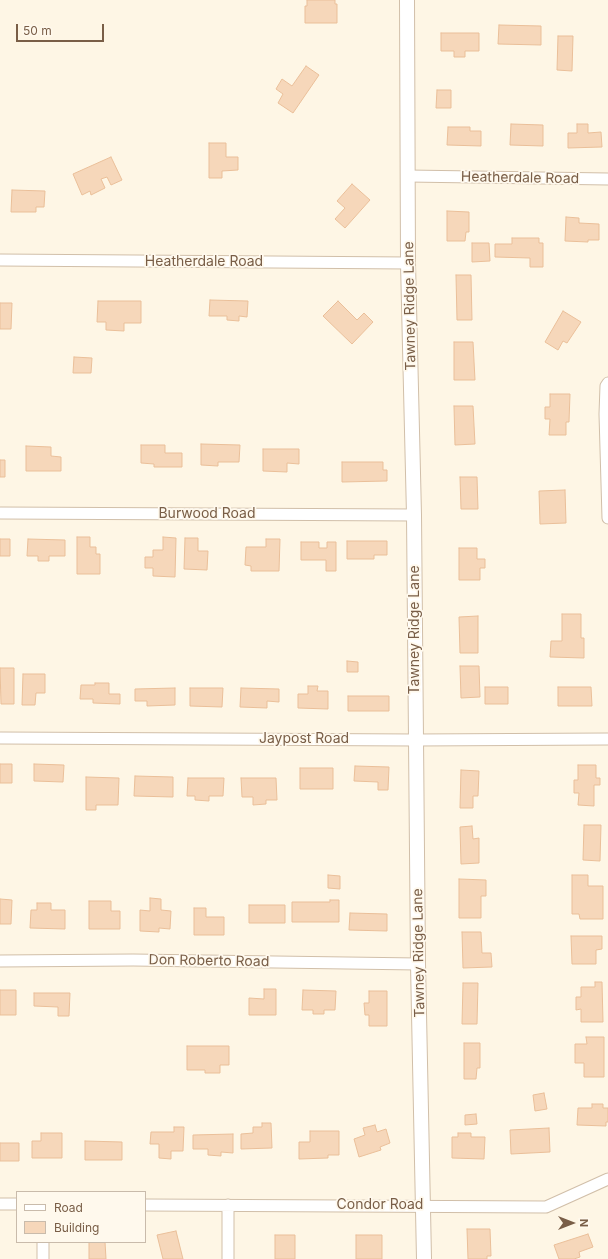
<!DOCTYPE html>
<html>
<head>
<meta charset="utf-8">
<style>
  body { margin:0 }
  #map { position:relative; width:608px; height:1259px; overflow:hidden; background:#fef6e5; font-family:Inter,sans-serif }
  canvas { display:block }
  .legend { position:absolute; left:16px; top:1191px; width:130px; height:52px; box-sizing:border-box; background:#fff9ed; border:1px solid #c9bbab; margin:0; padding:5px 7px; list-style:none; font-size:12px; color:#795e47 }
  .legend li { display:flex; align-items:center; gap:8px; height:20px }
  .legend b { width:20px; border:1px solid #c9bbab }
  .north { position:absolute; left:552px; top:1203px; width:40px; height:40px; -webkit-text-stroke:3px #fff9ed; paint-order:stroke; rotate:90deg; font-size:11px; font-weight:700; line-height:16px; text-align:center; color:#795e47 }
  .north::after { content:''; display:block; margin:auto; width:14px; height:18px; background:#795e47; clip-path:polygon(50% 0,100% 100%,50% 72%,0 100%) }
  .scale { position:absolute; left:16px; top:24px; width:88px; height:18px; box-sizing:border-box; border:2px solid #795e47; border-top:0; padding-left:5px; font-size:12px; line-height:14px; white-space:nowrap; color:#795e47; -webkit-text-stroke:3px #fff9ed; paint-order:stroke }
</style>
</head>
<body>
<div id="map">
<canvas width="608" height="1259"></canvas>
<ul class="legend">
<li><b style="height:5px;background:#fff"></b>Road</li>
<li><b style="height:11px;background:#f6d7ba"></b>Building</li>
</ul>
<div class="north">N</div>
<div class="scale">50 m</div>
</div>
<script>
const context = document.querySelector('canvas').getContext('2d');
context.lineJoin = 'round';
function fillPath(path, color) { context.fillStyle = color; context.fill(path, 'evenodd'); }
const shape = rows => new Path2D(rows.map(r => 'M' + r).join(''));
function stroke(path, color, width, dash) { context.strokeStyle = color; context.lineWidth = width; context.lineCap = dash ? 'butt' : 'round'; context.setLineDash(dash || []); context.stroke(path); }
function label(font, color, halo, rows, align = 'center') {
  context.font = font + ' Inter,sans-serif'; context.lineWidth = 3.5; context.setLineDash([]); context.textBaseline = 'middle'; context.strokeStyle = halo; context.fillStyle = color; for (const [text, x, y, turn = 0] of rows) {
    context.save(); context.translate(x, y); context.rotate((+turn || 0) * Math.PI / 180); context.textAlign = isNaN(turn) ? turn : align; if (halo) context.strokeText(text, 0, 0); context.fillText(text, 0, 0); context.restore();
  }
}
const building = shape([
  [307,0,335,0,335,4,337,4,337,23,305,23,305,6,307,6,307,0],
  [499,25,541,26,541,45,498,44,499,25],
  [441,33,479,33,479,51,465,51,465,57,454,57,454,51,441,51,441,33],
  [558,36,573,36,572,71,557,70,558,36],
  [306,66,319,75,293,113,278,103,283,94,276,89,282,79,292,86,306,66],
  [437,90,451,90,451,108,436,108,437,90],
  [511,124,543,125,543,146,510,145,511,124],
  [577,124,588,124,588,133,601,132,602,147,568,148,568,133,577,133,577,124],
  [448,127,470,127,470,131,481,131,481,146,447,145,448,127],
  [209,143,226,143,226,157,238,157,238,170,222,171,222,178,209,178,209,143],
  [111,157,122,180,111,185,107,177,101,179,105,188,91,195,90,191,82,195,73,174,111,157],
  [352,184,370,200,345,228,335,219,345,208,337,201,352,184],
  [12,190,45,191,44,207,36,207,36,212,11,212,12,190],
  [447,211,469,212,469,232,466,232,465,241,447,241,447,211],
  [566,217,579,218,579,223,599,224,599,240,588,240,588,242,565,241,566,217],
  [512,238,539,238,539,243,543,243,543,267,530,267,530,258,495,257,495,244,512,244,512,238],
  [472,243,489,243,490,261,472,262,472,243],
  [456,275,471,275,472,320,457,320,456,275],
  [210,300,248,301,247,317,239,316,239,321,227,320,227,316,209,316,210,300],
  [98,301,141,301,141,323,124,323,124,331,106,330,106,322,97,322,98,301],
  [338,301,357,320,364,313,373,322,352,344,323,316,338,301],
  [0,303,12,303,11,329,0,329,0,303],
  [563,311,581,322,567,343,563,341,558,350,545,342,563,311],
  [454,342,473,342,475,380,454,380,454,342],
  [74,357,92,358,91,373,73,373,74,357],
  [550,394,570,394,569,422,566,422,566,435,549,435,550,419,545,419,545,407,550,407,550,394],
  [454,406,473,406,475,444,455,445,454,406],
  [201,444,240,445,239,462,218,462,218,466,201,465,201,444],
  [141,445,165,445,165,453,182,453,182,467,154,467,154,464,141,463,141,445],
  [26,446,51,447,51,456,61,457,61,471,26,471,26,446],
  [263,449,299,449,299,464,287,463,287,472,263,471,263,449],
  [0,460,5,460,5,477,0,477,0,460],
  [342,462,383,462,383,470,387,470,387,481,342,482,342,462],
  [460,477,477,477,478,509,461,509,460,477],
  [565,490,566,523,540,524,539,491,565,490],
  [77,537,90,537,90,547,96,547,96,554,100,554,100,574,77,574,77,537],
  [163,537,176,538,175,577,153,576,153,568,145,568,145,557,153,557,153,550,163,550,163,537],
  [185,538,198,538,198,551,208,551,207,570,184,569,185,538],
  [0,539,10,539,10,556,0,556,0,539],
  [28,539,65,540,65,556,49,556,49,561,38,561,38,556,27,556,28,539],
  [266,539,280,539,279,571,251,571,251,566,245,565,246,547,266,547,266,539],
  [347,541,387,541,387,555,374,555,374,559,347,559,347,541],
  [301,542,319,542,319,548,327,548,327,542,336,542,336,571,326,571,326,560,301,560,301,542],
  [459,548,477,548,477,559,485,559,485,568,480,568,480,580,459,580,459,548],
  [562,614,581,614,581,638,584,638,584,658,550,657,551,641,562,641,562,614],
  [478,616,478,653,460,653,459,617,478,616],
  [347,661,358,662,358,672,347,672,347,661],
  [460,666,479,666,480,697,461,698,460,666],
  [0,668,14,668,14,704,1,704,0,668],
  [23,674,45,674,45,693,36,693,35,705,22,705,23,674],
  [95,683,109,683,109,694,120,694,120,704,93,703,93,699,80,699,81,685,95,685,95,683],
  [308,686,318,686,317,691,328,691,328,709,298,708,298,694,308,694,308,686],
  [485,687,508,687,508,704,485,704,485,687],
  [558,687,591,687,592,706,558,706,558,687],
  [175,688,175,705,147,706,147,701,135,701,135,689,175,688],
  [190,688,223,688,222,707,190,706,190,688],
  [241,688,279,689,279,702,267,701,267,708,240,707,241,688],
  [348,696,389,696,389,711,348,711,348,696],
  [0,764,12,764,12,783,0,783,0,764],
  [34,764,64,765,63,782,34,781,34,764],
  [578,765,596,765,596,778,600,778,600,785,594,785,594,806,578,805,579,793,574,793,574,780,578,780,578,765],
  [355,766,389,767,388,790,378,790,378,782,354,781,355,766],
  [300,768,333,768,333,789,300,789,300,768],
  [461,770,479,771,478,796,473,796,473,808,460,808,461,770],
  [135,776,173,777,173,797,134,796,135,776],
  [86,777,119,778,118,805,96,805,96,810,86,810,86,777],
  [188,778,224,778,223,796,209,796,209,801,195,800,195,796,187,796,188,778],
  [241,778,276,778,277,800,266,800,266,804,253,805,253,797,242,797,241,778],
  [584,825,601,825,600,861,583,860,584,825],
  [472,826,473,839,479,838,479,863,461,864,460,827,472,826],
  [328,875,340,876,340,889,328,888,328,875],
  [572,875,588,875,588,886,603,886,603,919,580,919,579,914,572,914,572,875],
  [459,879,486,880,486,896,481,896,481,918,459,918,459,879],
  [150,898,161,899,161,910,171,911,170,929,159,928,159,932,140,931,140,910,150,911,150,898],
  [0,899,12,900,11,924,0,924,0,899],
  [330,900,339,900,339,922,292,922,292,902,330,902,330,900],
  [89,901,111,901,111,911,120,911,120,929,89,929,89,901],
  [37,903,51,903,51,910,65,910,65,929,30,928,31,910,37,910,37,903],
  [249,905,285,905,285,923,249,923,249,905],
  [194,908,206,908,206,917,224,917,224,935,194,935,194,908],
  [350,913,387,914,387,931,349,930,350,913],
  [462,932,481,932,482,953,491,953,492,967,463,968,462,932],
  [571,936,602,936,602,949,596,950,596,964,572,964,571,936],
  [595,982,602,982,603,1022,581,1022,581,1009,576,1010,576,997,581,997,581,987,595,987,595,982],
  [463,983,478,983,477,1024,462,1024,463,983],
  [264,989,276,989,276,1015,249,1015,249,998,264,999,264,989],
  [0,990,16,990,16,1015,0,1015,0,990],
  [303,990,336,991,335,1010,324,1010,324,1014,313,1014,313,1010,302,1010,303,990],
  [369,991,387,991,387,1026,369,1026,369,1015,365,1015,364,1003,369,1003,369,991],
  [34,993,70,993,69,1016,58,1016,58,1007,34,1006,34,993],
  [586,1037,604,1037,604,1077,584,1077,584,1063,575,1063,575,1044,587,1044,586,1037],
  [464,1043,480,1043,480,1068,477,1068,476,1079,464,1079,464,1043],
  [187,1046,229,1046,229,1065,220,1065,220,1073,205,1073,205,1070,187,1070,187,1046],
  [544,1093,547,1109,535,1111,533,1095,544,1093],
  [592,1104,603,1104,603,1108,608,1108,608,1122,606,1122,606,1126,577,1125,578,1108,592,1108,592,1104],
  [476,1114,477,1124,465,1125,465,1115,476,1114],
  [262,1123,271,1123,272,1148,241,1149,241,1134,253,1133,253,1127,262,1127,262,1123],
  [375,1125,377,1132,386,1129,390,1143,380,1147,381,1150,359,1157,354,1139,365,1135,363,1128,375,1125],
  [174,1127,184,1127,183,1151,171,1151,171,1159,159,1158,159,1144,150,1144,151,1132,174,1132,174,1127],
  [549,1128,550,1152,511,1154,510,1130,549,1128],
  [310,1131,339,1131,339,1155,328,1155,328,1158,299,1159,299,1142,310,1142,310,1131],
  [41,1133,62,1133,62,1158,32,1158,32,1141,41,1141,41,1133],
  [458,1133,471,1133,471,1137,485,1137,484,1159,452,1158,452,1137,458,1137,458,1133],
  [233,1134,233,1153,221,1152,221,1156,208,1155,208,1149,193,1149,193,1135,233,1134],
  [85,1141,122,1142,122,1160,85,1160,85,1141],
  [0,1143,19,1143,19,1161,0,1161,0,1143],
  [467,1229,490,1229,491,1256,487,1256,487,1259,468,1259,467,1229],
  [176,1231,183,1259,163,1259,157,1235,176,1231],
  [588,1234,593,1247,579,1252,580,1257,574,1259,559,1259,554,1245,588,1234],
  [275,1235,295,1235,295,1259,275,1259,275,1235],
  [356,1235,382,1235,382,1259,356,1259,356,1235],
  [89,1242,105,1242,106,1259,89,1259,89,1242]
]);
fillPath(building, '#f6d7ba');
stroke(building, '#eabf99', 1);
const minor = shape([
  [408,176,608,179],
  [0,260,408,263],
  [608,383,606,386,605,414,608,518],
  [0,513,414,515],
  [0,738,416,740,608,739],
  [0,961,133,960,418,964],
  [0,1204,17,1204],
  [145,1205,546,1207,608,1179],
  [43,1242,43,1259],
  [228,1259,228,1205]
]);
const tertiary = shape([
  [407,0,408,263,414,515,418,964,424,1259]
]);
stroke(minor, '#d1bfa9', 13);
stroke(tertiary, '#d1bfa9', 16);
stroke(minor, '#fff', 11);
stroke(tertiary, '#fff', 14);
label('14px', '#795e47', '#fff9ed', [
  ["Heatherdale Road",520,178,1],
  ["Heatherdale Road",204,262],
  ["Tawney Ridge Lane",410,306,-91],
  ["Burwood Road",207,514],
  ["Tawney Ridge Lane",415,630,-90],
  ["Jaypost Road",304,739],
  ["Tawney Ridge Lane",419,953,-91],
  ["Don Roberto Road",209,961,1],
  ["Condor Road",380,1205]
]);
</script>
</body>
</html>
